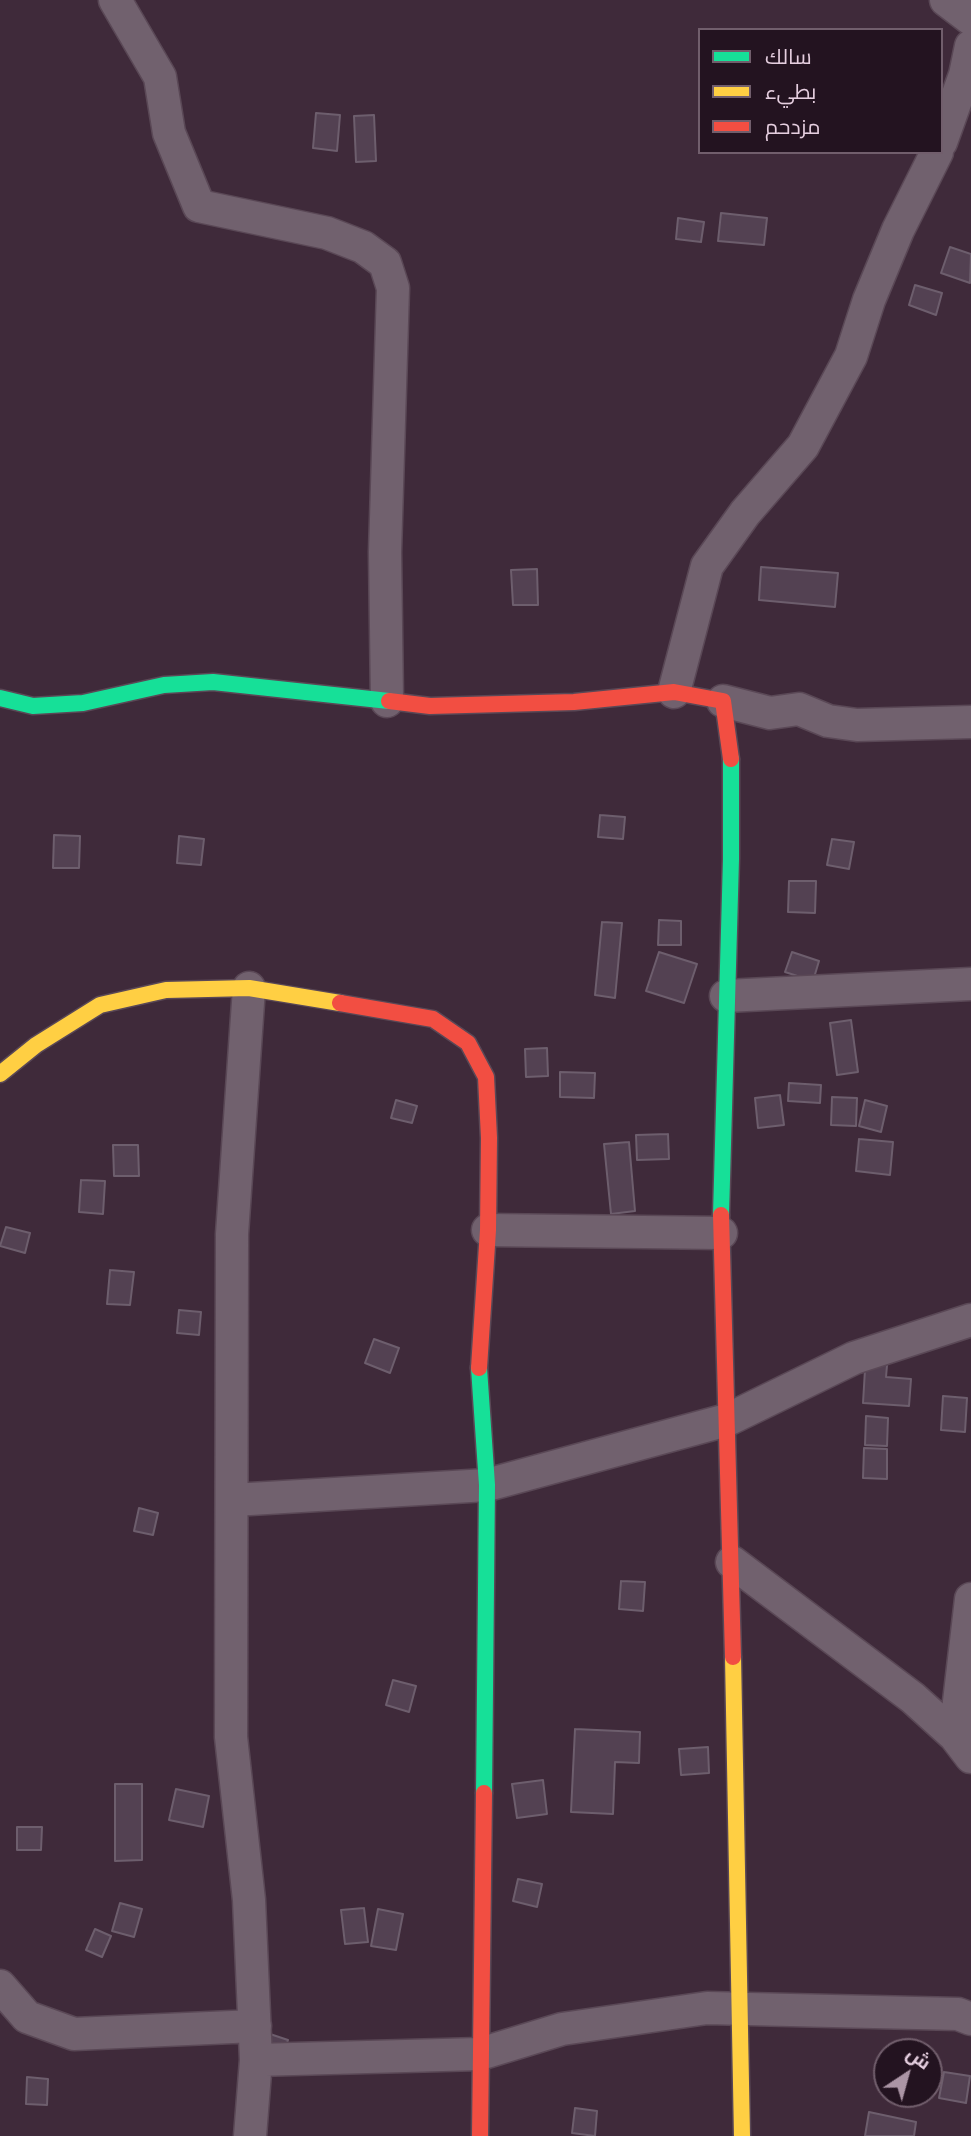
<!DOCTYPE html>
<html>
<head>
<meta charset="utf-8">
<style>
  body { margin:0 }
  #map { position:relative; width:971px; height:2136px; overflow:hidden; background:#3f2a3a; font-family:"Noto Sans",Cairo,sans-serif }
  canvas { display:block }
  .legend { position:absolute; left:698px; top:28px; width:245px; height:126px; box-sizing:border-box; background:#231320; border:2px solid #715e6c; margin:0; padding:9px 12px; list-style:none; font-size:21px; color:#e5cedf }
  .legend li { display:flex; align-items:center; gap:14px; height:35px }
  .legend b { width:35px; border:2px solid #715e6c }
  .north { position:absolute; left:873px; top:2038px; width:70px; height:70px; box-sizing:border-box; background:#231320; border:2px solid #715e6c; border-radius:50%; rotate:36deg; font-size:19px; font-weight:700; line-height:28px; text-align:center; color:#e5cedf }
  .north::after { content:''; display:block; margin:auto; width:24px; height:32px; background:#ab95a5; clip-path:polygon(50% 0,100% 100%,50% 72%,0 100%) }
</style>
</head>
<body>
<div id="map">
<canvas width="971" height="2136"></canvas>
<ul class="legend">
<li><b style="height:9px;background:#16e098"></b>سالك</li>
<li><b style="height:9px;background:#ffcf43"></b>بطيء</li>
<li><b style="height:9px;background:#f24e42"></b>مزدحم</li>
</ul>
<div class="north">ش</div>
</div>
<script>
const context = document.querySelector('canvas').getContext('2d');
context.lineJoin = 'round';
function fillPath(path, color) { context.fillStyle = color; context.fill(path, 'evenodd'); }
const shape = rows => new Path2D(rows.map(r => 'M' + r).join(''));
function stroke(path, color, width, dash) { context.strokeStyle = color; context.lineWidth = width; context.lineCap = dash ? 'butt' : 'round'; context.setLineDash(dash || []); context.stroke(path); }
const building = shape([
  [316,113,340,115,337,151,313,148,316,113],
  [374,115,376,161,356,162,354,116,374,115],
  [721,213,767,218,764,245,718,241,721,213],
  [678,218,704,222,701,242,676,239,678,218],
  [950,247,971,254,970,283,941,273,950,247],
  [915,285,942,293,936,315,909,305,915,285],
  [761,567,838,573,835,607,759,600,761,567],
  [537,569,538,605,513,605,511,570,537,569],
  [600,815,625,817,623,839,598,837,600,815],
  [54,835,80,836,79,868,53,868,54,835],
  [179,836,204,839,201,865,177,863,179,836],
  [832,839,854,842,849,869,827,865,832,839],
  [789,881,816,881,815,913,788,912,789,881],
  [659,920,681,921,681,945,658,945,659,920],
  [602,922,622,923,615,998,595,995,602,922],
  [659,952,697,964,684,1003,646,991,659,952],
  [792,952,819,961,813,981,785,972,792,952],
  [851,1020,858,1072,837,1075,830,1023,851,1020],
  [547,1048,548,1076,526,1077,525,1049,547,1048],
  [560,1072,595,1073,594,1098,560,1097,560,1072],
  [789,1083,821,1085,820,1103,788,1101,789,1083],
  [780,1095,784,1125,758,1128,755,1098,780,1095],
  [832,1097,857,1098,856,1126,831,1125,832,1097],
  [396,1100,417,1106,412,1123,391,1118,396,1100],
  [865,1100,887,1106,881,1132,859,1126,865,1100],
  [668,1134,669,1159,637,1160,636,1135,668,1134],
  [859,1139,893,1142,890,1175,856,1171,859,1139],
  [629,1142,635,1211,611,1214,604,1144,629,1142],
  [113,1145,138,1145,139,1176,114,1176,113,1145],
  [81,1180,105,1181,103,1214,79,1212,81,1180],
  [6,1227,30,1233,25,1253,0,1246,6,1227],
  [110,1270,134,1272,130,1305,107,1304,110,1270],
  [179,1310,201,1312,199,1335,177,1333,179,1310],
  [374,1339,399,1348,390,1373,365,1363,374,1339],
  [866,1353,888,1354,886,1377,911,1379,909,1406,863,1403,866,1353],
  [943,1396,967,1398,965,1432,941,1430,943,1396],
  [866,1416,888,1418,887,1446,865,1445,866,1416],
  [864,1448,887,1449,887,1479,863,1478,864,1448],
  [139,1508,158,1513,153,1535,134,1531,139,1508],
  [621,1581,645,1582,643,1611,619,1609,621,1581],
  [393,1680,416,1686,409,1712,386,1705,393,1680],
  [575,1729,640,1732,639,1763,615,1762,613,1814,571,1812,575,1729],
  [708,1747,709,1773,681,1775,679,1749,708,1747],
  [543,1780,547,1814,517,1818,512,1784,543,1780],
  [115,1784,142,1784,142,1860,115,1861,115,1784],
  [176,1789,209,1796,203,1827,169,1820,176,1789],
  [17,1827,42,1827,41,1850,17,1850,17,1827],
  [518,1879,542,1884,537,1907,513,1901,518,1879],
  [120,1903,142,1909,134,1937,112,1931,120,1903],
  [364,1908,368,1942,345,1944,341,1910,364,1908],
  [378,1909,403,1914,396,1950,371,1946,378,1909],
  [95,1929,111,1936,102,1957,86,1950,95,1929],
  [270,2034,288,2040,281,2064,263,2058,270,2034],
  [944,2072,970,2076,966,2103,939,2098,944,2072],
  [27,2077,48,2079,47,2105,26,2104,27,2077],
  [575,2108,597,2111,595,2136,572,2133,575,2108],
  [869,2112,916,2122,914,2136,865,2136,869,2112]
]);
fillPath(building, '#534152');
stroke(building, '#6d5e6d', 2);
const street = shape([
  [115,0,160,77,169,133,199,206,327,233,363,247,385,263,393,288,385,552,387,701],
  [946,0,971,19],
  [941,142,965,75,971,46],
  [674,692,707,566,745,513,803,446,851,356,869,300,898,230,937,152],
  [723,701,770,713,799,709,828,721,857,725,971,722],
  [249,988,232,1234,231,1737,249,1900,256,2060,250,2136],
  [726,996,971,984],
  [488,1230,721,1233],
  [233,1500,487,1485,727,1420,854,1358,971,1320],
  [732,1562,913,1698,955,1736,971,1757],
  [955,1736,971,1599],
  [0,1986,27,2017,74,2034,255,2026],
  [256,2060,480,2054,562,2029,707,2008,958,2014,971,2019]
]);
const fast = shape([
  [0,698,33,706,83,703,164,685,213,682,389,701],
  [721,1215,731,859,731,759],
  [479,1368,487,1485,484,1793]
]);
const slow = shape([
  [0,1074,36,1045,100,1005,166,990,249,988,340,1003],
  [733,1657,742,2136]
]);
const jam = shape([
  [389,701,430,706,574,702,674,692,723,701,731,759],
  [340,1003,433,1019,468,1043,486,1077,489,1138,488,1230,479,1368],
  [721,1215,733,1657],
  [480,2136,484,1793]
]);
stroke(street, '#5a4856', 35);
stroke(fast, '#5a4856', 19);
stroke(slow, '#5a4856', 19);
stroke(jam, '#5a4856', 19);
stroke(street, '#71616e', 32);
stroke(fast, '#16e098', 16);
stroke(slow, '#ffcf43', 16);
stroke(jam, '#f24e42', 16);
</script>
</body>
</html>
